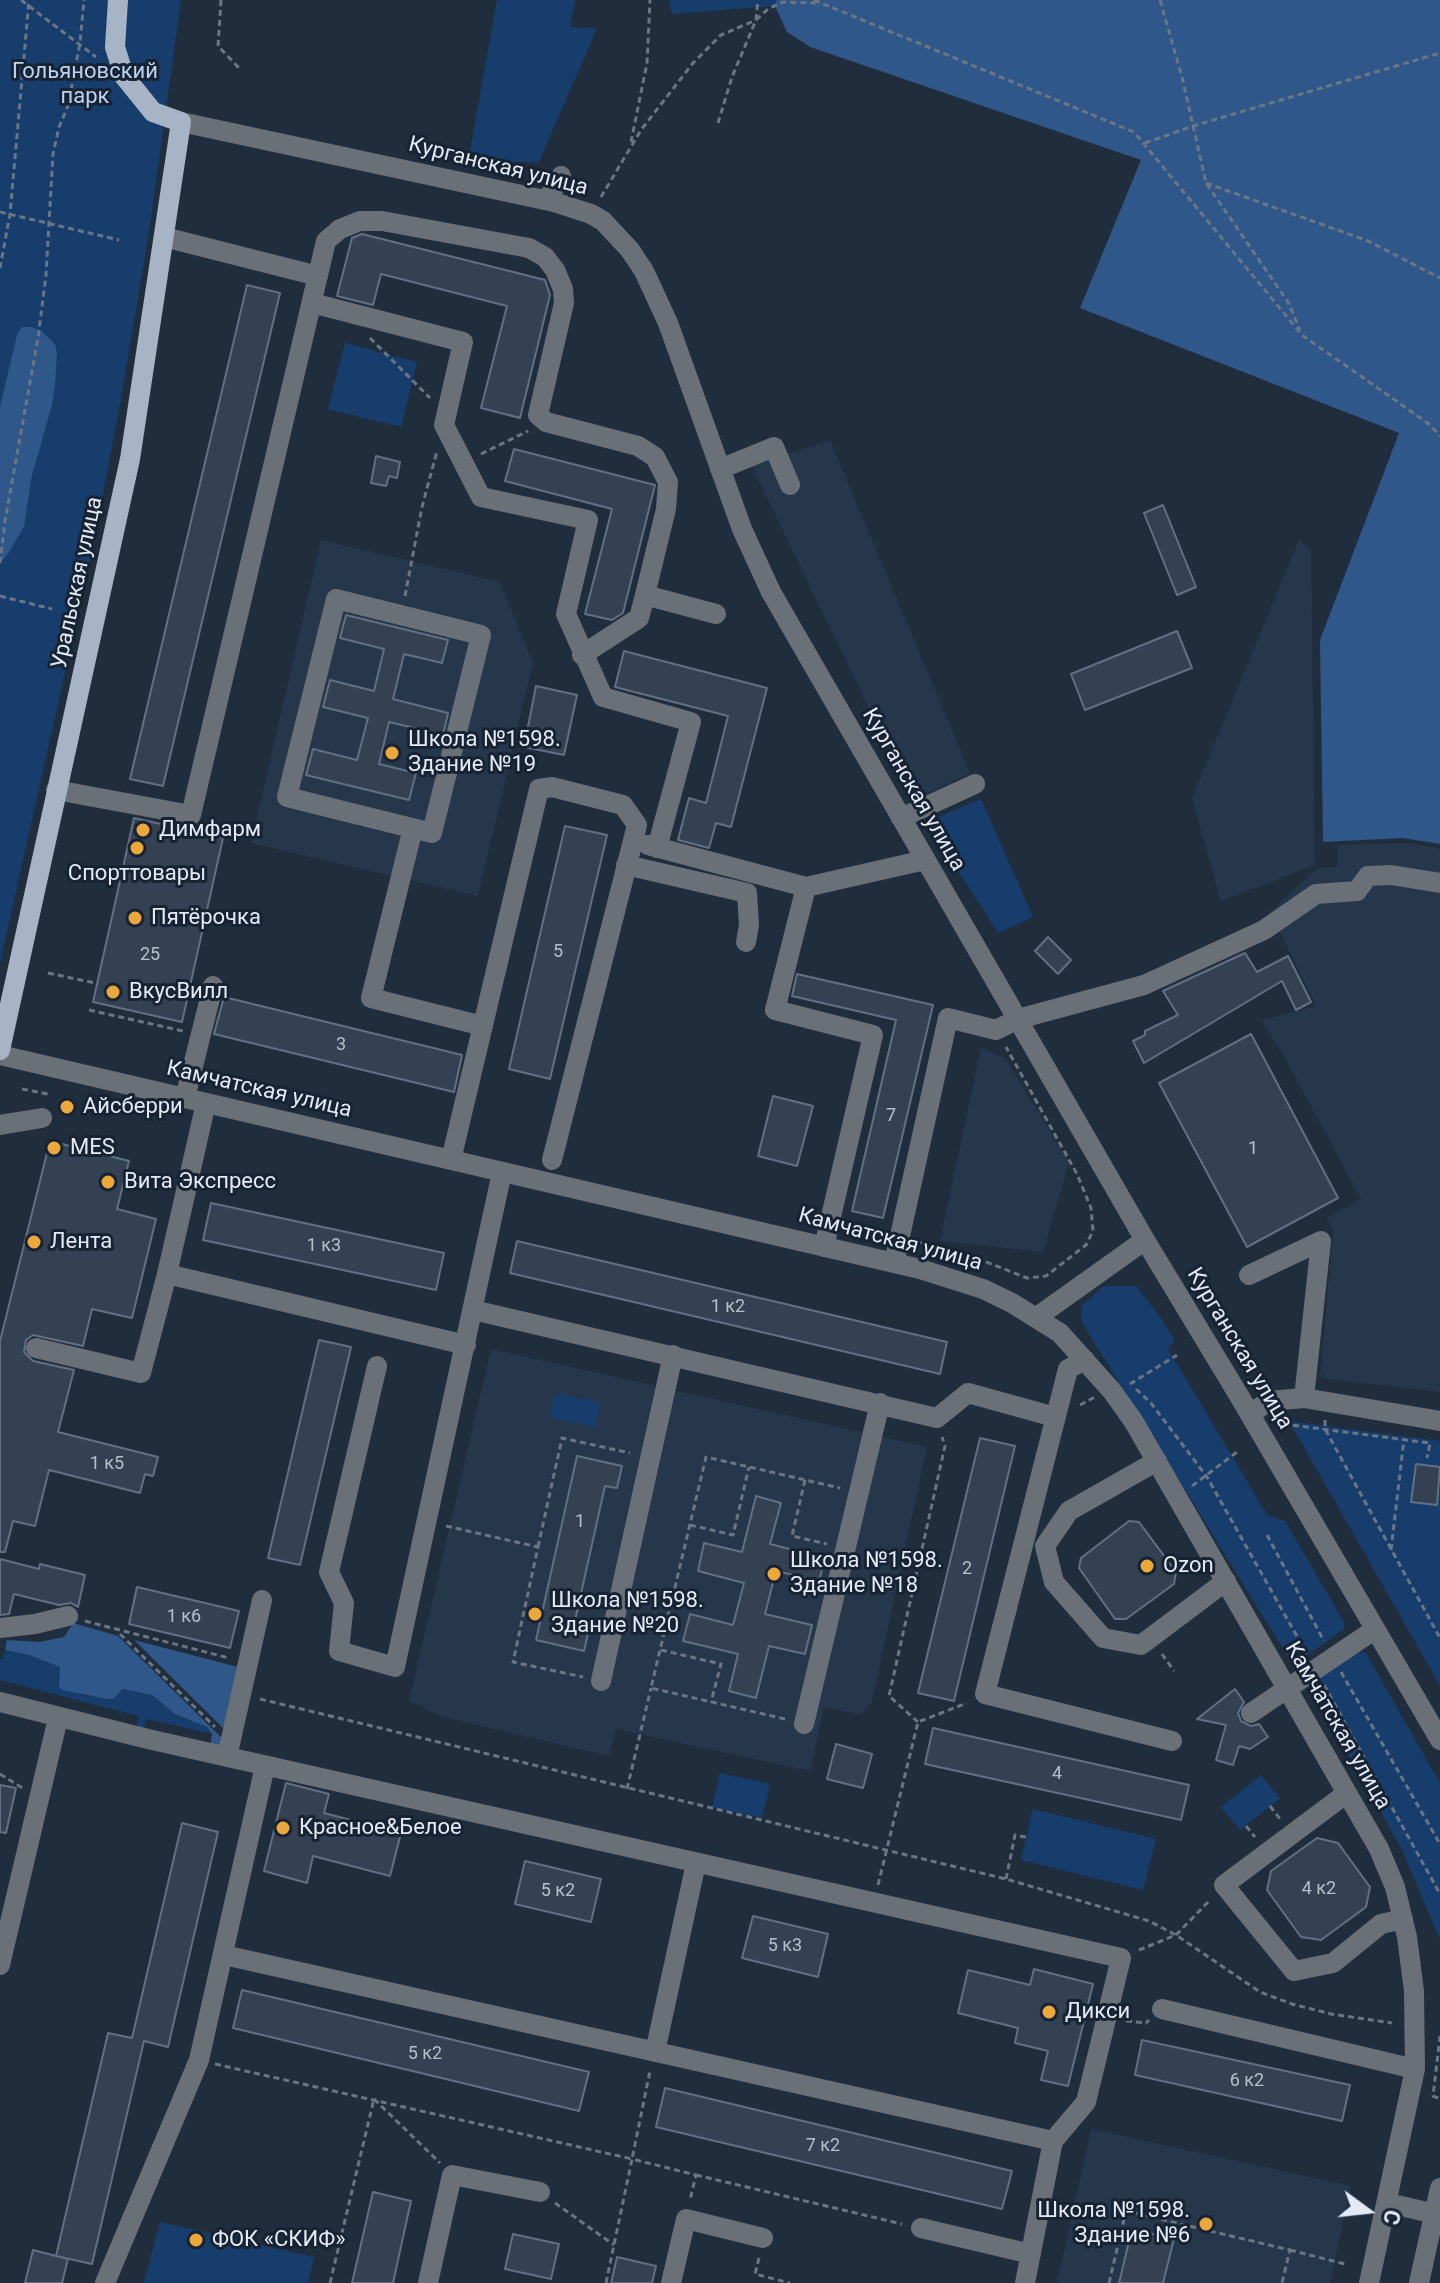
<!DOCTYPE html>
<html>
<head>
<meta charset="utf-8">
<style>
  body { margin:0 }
  #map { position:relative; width:1440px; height:2283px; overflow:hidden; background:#202d3d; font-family:Roboto,sans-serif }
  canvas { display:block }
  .north { position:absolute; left:1328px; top:2171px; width:80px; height:80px; -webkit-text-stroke:6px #172332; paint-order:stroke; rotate:105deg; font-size:22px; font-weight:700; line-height:32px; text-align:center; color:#e2eaf5 }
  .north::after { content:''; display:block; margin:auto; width:28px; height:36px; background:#e2eaf5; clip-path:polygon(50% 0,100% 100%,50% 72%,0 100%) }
</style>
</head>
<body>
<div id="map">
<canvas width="1440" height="2283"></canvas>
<div class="north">С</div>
</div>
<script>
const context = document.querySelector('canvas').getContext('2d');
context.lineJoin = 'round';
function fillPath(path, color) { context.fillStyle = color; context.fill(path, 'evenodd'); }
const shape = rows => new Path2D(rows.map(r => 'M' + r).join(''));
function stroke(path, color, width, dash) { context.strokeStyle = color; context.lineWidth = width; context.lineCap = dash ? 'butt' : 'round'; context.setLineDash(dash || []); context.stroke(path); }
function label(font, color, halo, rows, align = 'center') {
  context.font = font + ' Roboto,sans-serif'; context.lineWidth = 6; context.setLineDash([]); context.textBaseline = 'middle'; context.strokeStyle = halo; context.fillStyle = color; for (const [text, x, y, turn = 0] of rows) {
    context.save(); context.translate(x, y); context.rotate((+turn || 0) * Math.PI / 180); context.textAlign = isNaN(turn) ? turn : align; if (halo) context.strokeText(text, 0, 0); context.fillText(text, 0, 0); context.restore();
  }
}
fillPath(shape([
  [830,440,970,773,913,800,752,466],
  [321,540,500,582,533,663,478,896,251,843],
  [1299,540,1311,551,1315,865,1221,901,1192,798],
  [1410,843,1440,849,1440,1392,1320,1378,1333,1231,1327,1218,1361,1199,1290,1067,1262,1020,1316,1006,1270,912,1317,868,1337,867,1338,845],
  [981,1048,1004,1057,1069,1162,1043,1252,940,1241],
  [491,1349,927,1447,872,1701,861,1715,824,1707,810,1771,616,1729,609,1756,443,1717,409,1701],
  [1091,2129,1351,2186,1330,2283,1057,2283]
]), '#26374b');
fillPath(shape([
  [0,0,181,0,148,239,120,405,90,561,0,963],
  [497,0,575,0,570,27,597,28,539,162,468,162],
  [669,0,777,0,775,6,672,14],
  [345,343,417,362,401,427,328,409],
  [981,799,1033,917,998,933,927,822],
  [1104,1286,1136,1286,1158,1314,1175,1340,1168,1349,1267,1515,1285,1521,1344,1622,1344,1629,1299,1661,1290,1660,1081,1321,1082,1305],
  [555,1393,600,1402,595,1427,551,1418],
  [1289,1421,1440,1441,1440,1686,1422,1654],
  [5,1650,29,1655,61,1667,59,1682,85,1696,113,1698,123,1689,152,1695,175,1714,207,1727,213,1734,147,1719,144,1731,136,1729,139,1716,0,1680,0,1659,3,1659],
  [1356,1651,1366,1653,1440,1783,1440,1940,1402,1850,1308,1683],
  [720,1773,770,1784,762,1818,712,1807],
  [1261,1775,1280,1798,1240,1830,1221,1807],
  [1033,1809,1156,1839,1143,1890,1021,1860],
  [160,2222,314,2257,308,2283,144,2283]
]), '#173d6c');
fillPath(shape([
  [777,0,1440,0,1440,844,1403,838,1323,842,1320,640,1399,433,1080,308,1141,160,810,47,787,32,775,6],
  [22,327,32,327,41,331,55,344,57,353,55,385,52,405,31,479,24,527,9,552,3,560,0,560,0,407,17,335],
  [73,1623,118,1636,222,1738,220,1749,210,1747,212,1734,207,1727,175,1714,152,1695,123,1689,113,1699,107,1699,62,1690,59,1687,60,1667,29,1655,5,1650,7,1640,39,1642,64,1637],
  [134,1640,238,1667,224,1729]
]), '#305789');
const building = shape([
  [362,234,545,280,550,295,520,418,481,408,507,306,381,274,373,305,337,296,352,238,362,234],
  [247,285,280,293,163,786,130,779,247,285],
  [514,449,655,485,623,613,612,620,585,614,612,509,505,481,514,449],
  [376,456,400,462,397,478,389,476,386,486,371,483,376,456],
  [1163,505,1196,587,1177,595,1144,513,1163,505],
  [346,615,448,640,442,663,404,654,393,699,448,713,443,735,389,722,379,764,416,773,409,800,306,775,313,749,357,760,368,718,323,707,330,680,374,691,384,649,340,638,346,615],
  [1177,631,1192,668,1085,710,1071,674,1177,631],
  [624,651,767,688,731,827,716,823,709,848,678,840,689,798,706,803,728,716,615,687,624,651],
  [536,686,577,695,564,755,524,747,536,686],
  [134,818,223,838,182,1022,93,1002,134,818],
  [565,826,607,835,550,1079,509,1069,565,826],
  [1048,937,1071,960,1058,974,1035,951,1048,937],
  [1245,953,1257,972,1288,956,1311,1002,1296,1010,1282,981,1144,1063,1133,1041,1145,1035,1145,1031,1178,1015,1163,991,1245,953],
  [797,974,933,1005,883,1218,852,1211,896,1020,792,996,797,974],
  [224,997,462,1055,454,1092,214,1034,224,997],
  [1251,1034,1338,1198,1247,1247,1159,1083,1251,1034],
  [773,1096,813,1106,797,1166,758,1156,773,1096],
  [50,1141,129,1161,117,1209,156,1219,132,1318,92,1309,83,1346,33,1335,26,1340,24,1352,33,1361,74,1370,58,1432,158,1457,153,1476,145,1474,140,1493,49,1470,35,1526,13,1521,5,1552,0,1552,0,1341,50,1141],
  [211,1203,444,1253,436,1290,203,1240,211,1203],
  [517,1241,947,1342,940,1374,510,1273,517,1241],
  [319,1340,351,1347,300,1565,268,1558,319,1340],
  [980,1438,1015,1446,954,1701,918,1693,980,1438],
  [577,1456,622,1466,617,1488,605,1486,574,1625,589,1629,584,1651,536,1640,577,1456],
  [1416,1464,1440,1467,1437,1505,1411,1502,1416,1464],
  [756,1496,781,1503,770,1544,825,1558,819,1581,776,1571,765,1614,812,1625,805,1654,769,1646,756,1698,729,1691,738,1654,683,1641,690,1614,733,1625,744,1583,698,1571,704,1543,742,1552,756,1496],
  [1129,1521,1139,1522,1176,1572,1174,1584,1126,1619,1115,1619,1079,1568,1081,1558,1129,1521],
  [0,1559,39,1569,40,1564,85,1575,78,1607,71,1603,59,1605,14,1594,9,1614,0,1615,0,1559],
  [137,1587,239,1611,230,1648,129,1624,137,1587],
  [1235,1689,1244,1702,1238,1713,1241,1721,1251,1726,1259,1724,1268,1737,1250,1749,1239,1746,1233,1765,1216,1760,1226,1725,1197,1719,1235,1689],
  [933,1728,1189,1785,1181,1820,925,1764,933,1728],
  [836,1744,872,1754,863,1788,827,1779,836,1744],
  [286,1783,329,1794,324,1813,401,1833,390,1876,313,1856,307,1883,264,1871,286,1783],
  [0,1785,16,1788,6,1833,0,1832,0,1785],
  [182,1823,218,1832,168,2047,144,2041,92,2264,56,2256,108,2033,132,2038,182,1823],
  [1317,1838,1338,1843,1370,1887,1366,1907,1321,1940,1301,1937,1267,1890,1271,1871,1317,1838],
  [525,1861,601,1879,591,1922,515,1904,525,1861],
  [753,1916,828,1934,818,1977,742,1958,753,1916],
  [1034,1969,1093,1984,1068,2086,1041,2080,1048,2051,1015,2043,1018,2028,958,2013,968,1970,1030,1985,1034,1969],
  [242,1990,589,2072,579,2111,233,2028,242,1990],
  [1142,2040,1350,2085,1342,2121,1135,2075,1142,2040],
  [665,2088,1012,2171,1002,2209,656,2127,665,2088],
  [373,2192,411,2201,393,2283,352,2283,373,2192],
  [1132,2229,1174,2239,1163,2283,1119,2283,1132,2229],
  [513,2234,559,2244,551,2279,505,2269,513,2234],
  [33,2250,68,2259,62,2283,25,2283,33,2250],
  [617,2257,656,2266,652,2283,611,2283,617,2257]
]);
fillPath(building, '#344152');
stroke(building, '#627083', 2);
stroke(shape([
  [21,0,96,57],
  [221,0,218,46,239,68],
  [814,0,1134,132,1302,335,1429,424,1440,436],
  [1160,0,1182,77,1206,183,1288,302,1300,330],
  [756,20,758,0],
  [718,123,732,77,756,20,768,9,783,2,816,3],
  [631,142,647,63,650,0],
  [1145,143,1193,126,1440,53],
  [1206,183,1368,241,1440,278],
  [601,197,641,130,693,63,721,35,756,20],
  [0,212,119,240],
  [0,268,10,214,29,0],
  [370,338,430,398],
  [481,454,528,431],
  [0,563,5,521,38,338,46,275,53,154,59,127,68,106,80,43,84,0],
  [0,596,52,609],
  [405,596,422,507,437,451],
  [48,973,95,983],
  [89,1010,183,1031],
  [22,1089,48,1094],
  [849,1225,881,1233],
  [919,1242,966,1254,1027,1278,1046,1276,1086,1245,1093,1231,1091,1208,1077,1174,1006,1047],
  [1130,1384,1177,1355],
  [1136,1389,1151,1403,1207,1477,1307,1654],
  [1080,1405,1095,1397],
  [1325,1420,1325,1429,1440,1638],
  [1283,1424,1430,1443,1427,1458],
  [805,1480,792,1536,827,1544],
  [1192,1486,1237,1452],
  [690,1525,733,1535,749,1467],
  [446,1526,538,1547,513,1662,583,1677],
  [1267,1535,1324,1641],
  [538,1547,562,1438,630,1453],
  [1391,1550,1404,1439],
  [85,1621,229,1658],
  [120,1634,215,1727],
  [661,1650,721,1664,711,1702],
  [1162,1654,1174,1671],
  [1341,1672,1440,1844],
  [1324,1685,1440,1894],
  [260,1699,1006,1879,1149,1921,1176,1935,1260,1992,1292,2004,1331,2014,1392,2023],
  [785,1719,651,1688,660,1650,706,1457,840,1488],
  [918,1722,889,1696,945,1446,942,1437],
  [0,1774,24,1789],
  [627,1789,651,1688],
  [1270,1806,1280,1819],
  [1246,1826,1255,1837],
  [1006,1879,1015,1835,1026,1837],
  [878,1885,918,1722,967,1703],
  [1139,1950,1176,1935,1210,1900],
  [1126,2021,1146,2023,1149,2020],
  [1440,2036,1433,2096,1440,2099],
  [215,2064,632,2159,650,2071],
  [374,2099,440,2163],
  [696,2175,902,2224],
  [555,2203,614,2245],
  [1290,2250,1345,2264],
  [759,2258,755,2274,790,2283],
  [330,2283,374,2099],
  [606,2283,632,2159,696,2175,690,2200],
  [1109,2283,1126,2211,1290,2250,1282,2283]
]), '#6b7684', 3, [6, 4]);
stroke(shape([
  [181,122,554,202,591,214,603,221,630,250,644,271,668,323,742,529,771,592,1145,1240,1241,1399,1440,1740],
  [547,200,561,176],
  [164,237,318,276],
  [312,303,463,342,444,425,481,497,588,520,566,614,603,697,691,722,657,848],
  [720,469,774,447,790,485],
  [336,599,481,635,432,833,287,797,336,599],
  [582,655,639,618,645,595],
  [56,790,191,815,326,241,340,229,360,221,382,221,529,248,545,257,555,270,563,289,564,303,538,415,546,422,638,446,655,457,668,482,666,509,645,595,716,614],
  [901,818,975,784],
  [413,828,371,998,483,1026],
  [648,845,806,887,925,860],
  [626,865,747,893,749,925,746,942],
  [806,887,775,1010,873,1035,824,1247],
  [0,1055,920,1269,983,1289,1012,1303,1060,1333,1112,1391,1134,1422,1379,1849,1395,1887,1407,1937,1414,1991,1415,2069,1369,2283],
  [185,1098,213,986],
  [206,1103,167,1274,466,1345],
  [0,1125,42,1118],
  [451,1160,539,789,552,787,623,805,637,825,552,1160],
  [894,1263,948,1018,996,1030,1018,1019,1144,985,1264,930,1316,894,1357,891,1368,876,1391,875,1440,883],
  [1249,1275,1321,1241],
  [473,1310,937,1418,968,1393,1055,1417],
  [1037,1317,1145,1240],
  [36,1348,141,1373,167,1274],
  [1085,1360,1068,1369,985,1694,1172,1741],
  [377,1366,329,1572,344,1603,339,1651,395,1667,502,1172],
  [1304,1398,1321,1241],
  [1250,1414,1269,1401,1304,1398,1440,1421],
  [1157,1461,1069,1511,1045,1546,1054,1582,1103,1638,1141,1645,1226,1581],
  [0,1628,35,1624,68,1616],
  [601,1681,673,1355],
  [0,1702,148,1739,1121,1958,1086,2102,1053,2141,224,1955],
  [1251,1713,1374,1630],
  [804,1724,880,1403],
  [227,1757,262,1600],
  [1347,1793,1224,1885,1294,1971,1333,1963,1381,1924,1403,1919],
  [0,1965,58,1718],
  [1162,2009,1415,2069],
  [655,2052,696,1863],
  [1388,2203,1440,2215],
  [921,2228,1031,2254],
  [105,2283,199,2060,265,1766],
  [428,2283,452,2175,540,2192],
  [671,2283,686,2219,763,2238],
  [1025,2283,1053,2141],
  [1419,2283,1440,2188]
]), '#697078', 20);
stroke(shape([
  [0,1050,130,459,181,122,153,112,124,76,115,47,118,0]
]), '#a7b4c5', 20);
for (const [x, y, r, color] of [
  [392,753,8,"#eca93a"],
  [143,830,8,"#eca93a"],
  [137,848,8,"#eca93a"],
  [135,918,8,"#eca93a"],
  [113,992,8,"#eca93a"],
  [67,1107,8,"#eca93a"],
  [54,1148,8,"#eca93a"],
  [108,1182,8,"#eca93a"],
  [34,1242,8,"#eca93a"],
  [1147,1566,8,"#eca93a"],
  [774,1574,8,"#eca93a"],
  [535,1614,8,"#eca93a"],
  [283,1828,8,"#eca93a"],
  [1049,2012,8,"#eca93a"],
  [1206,2224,8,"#eca93a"],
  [196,2240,8,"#eca93a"]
]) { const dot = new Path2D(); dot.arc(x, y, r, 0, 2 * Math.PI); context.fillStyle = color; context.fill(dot); stroke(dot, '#172332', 3); }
label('18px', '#b6c0cc', null, [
  ["5",558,952],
  ["25",150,955],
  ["3",341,1045],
  ["7",891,1116],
  ["1",1253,1149],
  ["1 к3",324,1246],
  ["1 к2",728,1307],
  ["1 к5",107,1464],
  ["1",580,1522],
  ["2",967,1569],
  ["1 к6",184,1617],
  ["4",1057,1774],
  ["4 к2",1319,1889],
  ["5 к2",558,1891],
  ["5 к3",785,1946],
  ["5 к2",425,2054],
  ["6 к2",1247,2081],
  ["7 к2",823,2146]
]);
label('22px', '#bcd3f2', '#172332', [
  ["Гольяновcкий",85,72],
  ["парк",85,97]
]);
label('22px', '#e2eaf5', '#172332', [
  ["Курганская улица",498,167,14],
  ["Уральская улица",78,583,-78],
  ["Курганская улица",913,790,60],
  ["Камчатская улица",259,1090,13],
  ["Камчатская улица",890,1240,15],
  ["Курганская улица",1239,1349,59],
  ["Камчатская улица",1337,1726,60]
]);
label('22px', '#e2eaf5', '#172332', [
  ["Школа №1598.",408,740],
  ["Здание №19",408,765],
  ["Димфарм",159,830],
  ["Спорттовары",137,874,"center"],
  ["Пятёрочка",151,918],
  ["ВкусВилл",129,992],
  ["Айсберри",83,1107],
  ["MES",70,1148],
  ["Вита Экспресс",124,1182],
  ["Лента",50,1242],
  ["Школа №1598.",790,1561],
  ["Здание №18",790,1586],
  ["Ozon",1163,1566],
  ["Школа №1598.",551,1601],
  ["Здание №20",551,1626],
  ["Красное&Белое",299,1828],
  ["Дикси",1065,2012],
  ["Школа №1598.",1190,2211,"right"],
  ["Здание №6",1190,2236,"right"],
  ["ФОК «СКИФ»",212,2240]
], 'left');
</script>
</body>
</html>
